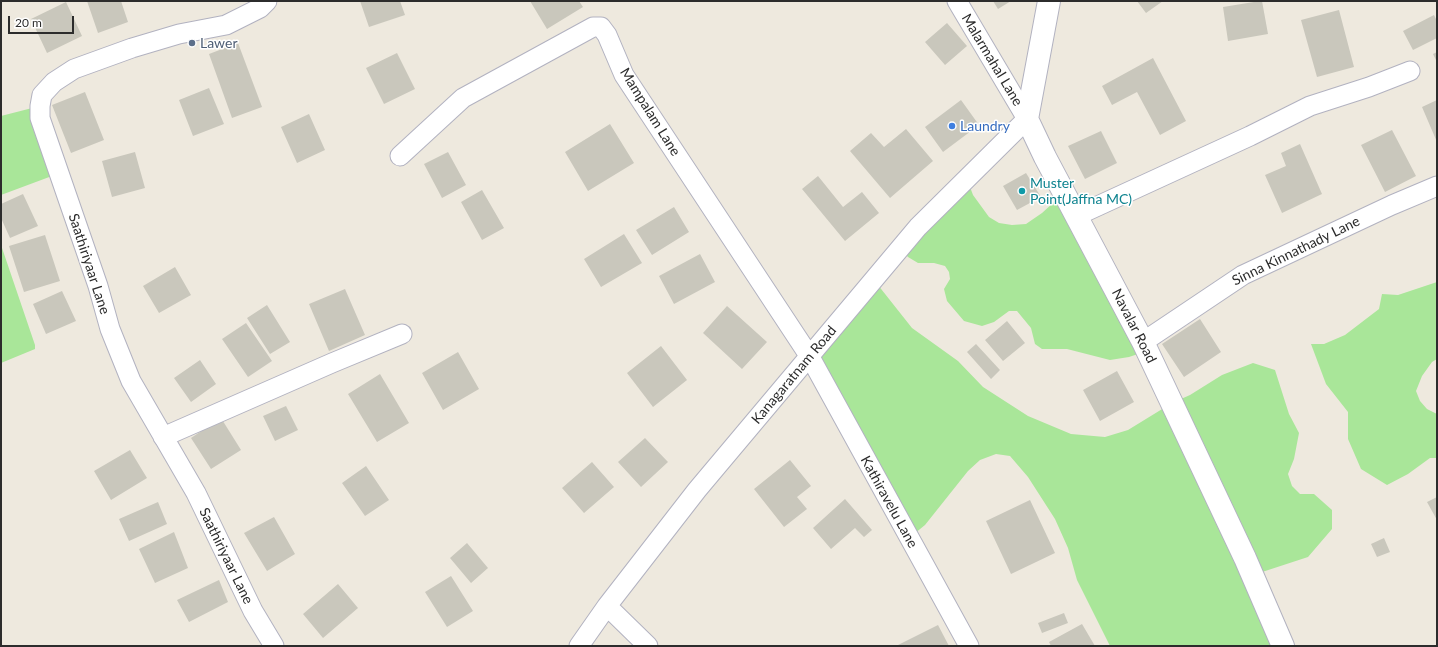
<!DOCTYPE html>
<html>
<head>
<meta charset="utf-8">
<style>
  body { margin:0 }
  #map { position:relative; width:1438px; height:647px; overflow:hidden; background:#eee9de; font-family:Lato,sans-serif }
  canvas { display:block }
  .frame { position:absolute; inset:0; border:2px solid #2c2c2c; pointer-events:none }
  .scale { position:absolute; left:8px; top:16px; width:66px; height:18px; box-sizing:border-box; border:2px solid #2c2c2c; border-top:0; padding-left:5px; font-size:12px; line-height:14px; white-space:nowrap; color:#2c2c2c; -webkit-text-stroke:3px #fff; paint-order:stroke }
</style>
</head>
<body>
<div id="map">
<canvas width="1438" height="647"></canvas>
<div class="frame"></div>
<div class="scale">20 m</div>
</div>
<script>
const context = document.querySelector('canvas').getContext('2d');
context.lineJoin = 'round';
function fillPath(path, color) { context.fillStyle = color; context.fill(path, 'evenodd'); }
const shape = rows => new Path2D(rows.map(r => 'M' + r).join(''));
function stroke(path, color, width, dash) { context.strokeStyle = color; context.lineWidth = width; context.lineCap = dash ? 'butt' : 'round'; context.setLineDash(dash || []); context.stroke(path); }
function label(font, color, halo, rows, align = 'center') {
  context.font = font + ' Lato,sans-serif'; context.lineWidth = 3; context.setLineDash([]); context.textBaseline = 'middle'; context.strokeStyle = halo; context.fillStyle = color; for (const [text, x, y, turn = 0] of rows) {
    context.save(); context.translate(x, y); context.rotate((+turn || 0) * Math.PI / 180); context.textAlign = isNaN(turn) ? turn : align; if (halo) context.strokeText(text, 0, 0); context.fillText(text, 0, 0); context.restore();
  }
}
fillPath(shape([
  [40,106,60,173,1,195,1,116],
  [967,179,973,195,989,217,999,223,1012,225,1026,224,1042,213,1064,193,1147,351,1129,357,1110,360,1067,349,1042,349,1035,344,1031,328,1017,311,1009,311,994,322,982,326,964,321,947,301,944,289,950,279,949,272,945,266,934,263,918,263,908,257,900,248],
  [1,245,35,345,35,349,1,363],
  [874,280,912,328,958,361,983,387,1028,416,1071,434,1105,437,1128,430,1172,403,1190,395,1222,375,1253,363,1275,370,1289,414,1299,433,1294,459,1288,474,1292,486,1300,494,1314,494,1332,510,1332,529,1308,557,1253,575,1283,646,1110,646,1077,580,1068,548,1055,519,1028,477,1010,456,996,454,980,460,968,471,925,525,909,538,810,357],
  [1437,282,1437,359,1432,362,1422,376,1416,391,1420,401,1427,409,1437,414,1437,458,1430,458,1408,474,1387,485,1361,469,1348,439,1348,412,1326,384,1311,344,1324,344,1345,335,1379,309,1382,294,1398,295]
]), '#a9e699');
fillPath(shape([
  [87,1,121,1,128,22,98,33],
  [360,1,400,1,405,15,369,27],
  [530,1,579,1,583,7,547,29],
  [993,1,1011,1,998,9],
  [1137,1,1163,1,1146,13],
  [1260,1,1262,1,1268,34,1228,41,1223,7],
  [66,2,82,36,47,53,31,19],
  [1339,10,1354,67,1317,77,1301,20],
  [1434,15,1437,21,1437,38,1413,50,1403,31],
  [947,23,967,46,945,65,925,42],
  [238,43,262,107,232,118,209,54],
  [1437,52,1437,62,1433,54],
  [397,53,415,89,384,104,366,68],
  [1153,58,1186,121,1160,135,1137,92,1112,105,1102,86],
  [209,88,224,124,193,136,179,100],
  [85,92,104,140,71,153,52,105],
  [961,100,979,125,943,152,925,127],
  [1437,100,1437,142,1422,107],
  [309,114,325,150,297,163,281,127],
  [610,124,634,163,588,191,565,152],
  [906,129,933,161,890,198,850,151,871,133,884,147],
  [1392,130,1416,176,1385,192,1361,145],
  [1101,131,1117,163,1085,179,1068,146],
  [1300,144,1322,194,1282,213,1265,175,1286,166,1281,153],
  [135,152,145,188,112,197,102,161],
  [448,152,466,185,442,198,424,164],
  [1026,173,1041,197,1017,210,1003,186],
  [818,176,843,207,862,192,879,213,845,241,802,189],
  [482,190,504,228,482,240,461,202],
  [23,194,38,226,10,238,1,218,1,204],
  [674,207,689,232,652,255,636,230],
  [624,234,642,263,601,287,584,259],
  [45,235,60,281,24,292,9,246],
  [700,254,715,282,674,304,659,276],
  [175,267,191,295,159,313,143,286],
  [345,289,365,335,329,351,309,304],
  [62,291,76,321,46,334,33,304],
  [267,305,290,342,270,354,247,318],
  [727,306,767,342,742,369,703,333],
  [1200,319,1221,352,1184,377,1162,344],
  [1007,321,1025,343,1003,361,985,340],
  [246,323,272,361,248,377,222,339],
  [976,344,1000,370,991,379,967,352],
  [661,346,687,380,653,407,627,373],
  [458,352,479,389,443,410,422,373],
  [200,360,216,384,191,402,174,378],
  [1117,371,1134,402,1100,421,1083,390],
  [380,374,409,423,377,442,348,394],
  [286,406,298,430,275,441,263,416],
  [221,418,241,450,211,469,191,438],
  [645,438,668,462,641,487,618,462],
  [130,450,147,478,111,500,94,471],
  [790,460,811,486,797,497,807,509,784,527,754,489],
  [592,462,614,487,584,513,562,488],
  [366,466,389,500,365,516,342,483],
  [1437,497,1437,520,1427,502],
  [845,499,872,530,864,537,855,528,831,549,813,528],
  [1030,500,1055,553,1011,574,986,521],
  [158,502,167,524,129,541,119,519],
  [274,517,295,554,267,571,244,533],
  [174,532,188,568,155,583,139,549],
  [1384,538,1390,552,1377,557,1371,544],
  [467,543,488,568,471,583,450,558],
  [451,576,473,611,447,627,425,592],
  [219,580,228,602,189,622,177,600],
  [338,584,358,608,323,638,303,614],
  [1064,613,1068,623,1042,633,1038,623],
  [1082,624,1095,646,1051,646,1049,642],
  [938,625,949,646,896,646]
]), '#c9c7bc');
const minor = shape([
  [267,1,260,8,226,25,179,34,132,48,74,69,54,82,42,95,40,106,40,118,98,286,110,329,131,381,196,493,253,611,274,646],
  [400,156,463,98,593,27,601,27,607,35,624,75,810,357,969,646],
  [1076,216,1250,136,1310,106,1369,87,1410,71],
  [1143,342,1243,275,1392,205,1437,186],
  [163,437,332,363,402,334],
  [607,606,648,646],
  [579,646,607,606,697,490,918,227,1027,119,957,1]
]);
const tertiary = shape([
  [1049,1,1027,119,1045,157,1143,342,1245,558,1283,646]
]);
stroke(minor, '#b2b2c0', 21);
stroke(tertiary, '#b2b2c0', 24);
stroke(minor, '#fff', 19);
stroke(tertiary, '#fff', 22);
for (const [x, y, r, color] of [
  [192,43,4,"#5c6f8a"],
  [952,126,4,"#3f7fe0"],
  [1022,191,4,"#0f9aa8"]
]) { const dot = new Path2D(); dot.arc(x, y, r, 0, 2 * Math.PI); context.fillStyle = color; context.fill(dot); stroke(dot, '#fff', 1.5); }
label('14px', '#4e5e75', '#fff', [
  ["Lawer",200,43]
], 'left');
label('14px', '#2c2c2c', '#fff', [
  ["Malarmahal Lane",992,60,59],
  ["Mampalam Lane",650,112,58],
  ["Sinna Kinnathady Lane",1296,251,-26],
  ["Saathiriyaar Lane",89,264,72],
  ["Navalar Road",1134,326,63],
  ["Kanagaratnam Road",794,375,-50],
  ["Kathiravelu Lane",889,502,61],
  ["Saathiriyaar Lane",226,556,64]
]);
label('14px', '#366cbe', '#fff', [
  ["Laundry",960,126]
], 'left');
label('14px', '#0d838f', '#fff', [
  ["Muster",1030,183],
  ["Point(Jaffna MC)",1030,199]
], 'left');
</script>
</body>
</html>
